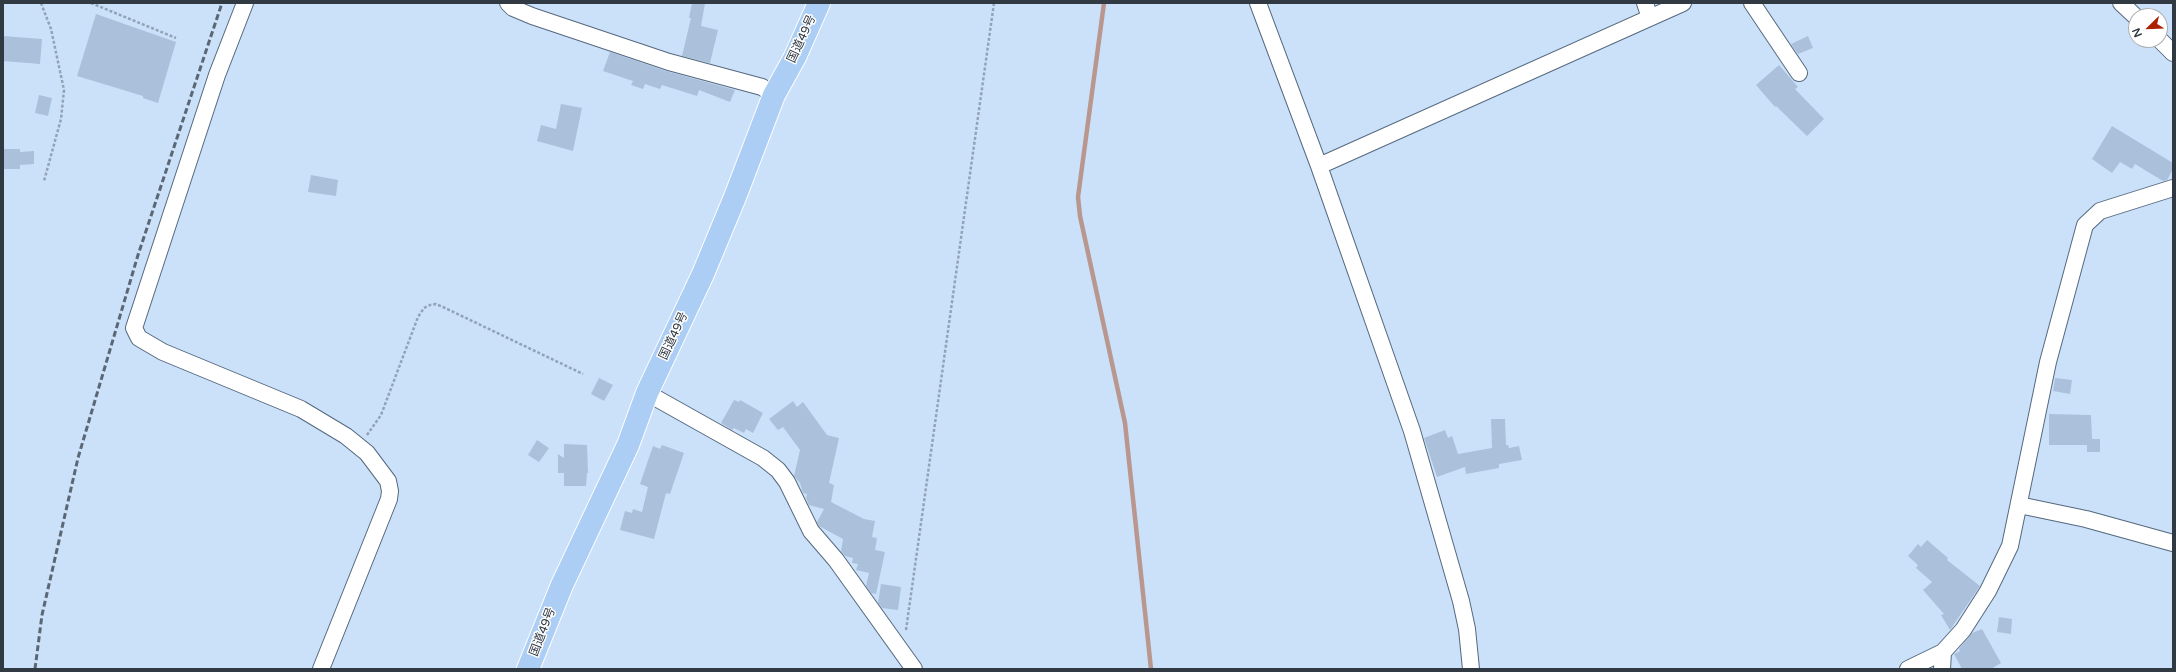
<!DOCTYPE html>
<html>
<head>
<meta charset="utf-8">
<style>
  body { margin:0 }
  #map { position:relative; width:2176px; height:672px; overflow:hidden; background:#cbe1fa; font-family:"Varela Round",sans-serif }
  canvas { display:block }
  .frame { position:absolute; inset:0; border:4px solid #313943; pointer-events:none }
  .north { position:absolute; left:2128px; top:8px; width:40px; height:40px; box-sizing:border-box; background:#fff; border:1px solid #adb0b4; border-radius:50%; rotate:247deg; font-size:11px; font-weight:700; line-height:16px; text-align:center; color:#313943 }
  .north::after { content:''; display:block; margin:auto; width:14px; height:18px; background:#ae2100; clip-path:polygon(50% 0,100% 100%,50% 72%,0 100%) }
</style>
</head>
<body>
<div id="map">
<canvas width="2176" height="672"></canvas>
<div class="frame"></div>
<div class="north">N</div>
</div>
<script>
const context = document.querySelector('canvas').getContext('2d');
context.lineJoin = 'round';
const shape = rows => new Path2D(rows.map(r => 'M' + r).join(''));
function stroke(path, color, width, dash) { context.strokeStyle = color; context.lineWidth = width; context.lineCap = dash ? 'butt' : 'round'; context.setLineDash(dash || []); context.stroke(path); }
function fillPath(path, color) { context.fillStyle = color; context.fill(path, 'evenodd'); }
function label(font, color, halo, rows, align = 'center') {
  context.font = font + ' "Varela Round","Noto Sans JP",sans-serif'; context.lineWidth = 3; context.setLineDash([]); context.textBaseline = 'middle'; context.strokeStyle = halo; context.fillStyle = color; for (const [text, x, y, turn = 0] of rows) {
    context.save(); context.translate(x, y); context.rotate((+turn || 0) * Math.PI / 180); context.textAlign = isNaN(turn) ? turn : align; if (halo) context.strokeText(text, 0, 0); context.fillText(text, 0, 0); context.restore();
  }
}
stroke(shape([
  [1104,3,1078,197,1080,216,1125,423,1151,669]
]), '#b9968e', 4.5);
fillPath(shape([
  [692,3,705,3,701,26,718,30,710,63,682,56,691,18,689,18],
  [96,14,176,42,158,103,143,98,143,96,77,76],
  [3,36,42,39,40,64,3,61],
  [1808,36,1813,48,1798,54,1791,44],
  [610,52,666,71,735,90,730,102,699,90,697,96,662,85,660,89,645,84,643,89,631,85,633,81,603,71],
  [1779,65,1798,87,1795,89,1824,119,1807,136,1776,106,1775,107,1756,85],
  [39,95,52,98,48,116,35,113],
  [561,104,582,108,573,151,537,141,541,125,556,129],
  [2112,126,2173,163,2173,169,2167,180,2163,181,2135,164,2132,169,2120,162,2112,173,2092,159],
  [3,149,20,149,20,152,34,151,34,164,20,165,20,169,3,169],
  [311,175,338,180,336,196,308,192],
  [599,378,613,385,604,401,591,394],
  [2055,378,2072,380,2070,394,2053,391],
  [734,400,739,402,740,400,763,413,753,433,746,429,744,433,734,428,732,430,721,423],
  [793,401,797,407,803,402,827,435,839,438,829,483,834,485,831,502,864,519,875,521,872,537,877,538,875,550,885,552,876,594,871,593,866,586,869,573,856,570,858,564,852,563,853,558,845,556,841,551,843,539,819,526,817,522,824,509,809,505,806,498,807,494,803,493,800,483,794,476,800,450,783,427,778,430,769,419],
  [2049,414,2091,415,2092,439,2100,439,2100,452,2087,452,2087,445,2049,445],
  [1491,419,1505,419,1506,445,1508,445,1509,448,1519,446,1522,460,1499,464,1499,468,1466,474,1465,467,1437,477,1424,438,1445,430,1448,438,1452,436,1458,454,1492,448],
  [537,440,549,448,539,462,528,455],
  [564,444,587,445,588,473,587,473,586,486,564,486,564,473,558,473,558,454,564,458],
  [662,445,684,453,670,494,666,493,654,539,620,530,625,511,632,513,633,509,642,512,648,487,640,484,653,446,660,449],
  [1927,540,1948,558,1947,560,1980,586,1950,630,1941,615,1944,614,1923,590,1932,582,1916,568,1918,565,1908,556,1918,544,1921,547],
  [881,584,901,587,898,610,882,608,878,603],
  [1999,617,2012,619,2011,634,1997,632],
  [1982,629,2001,663,1991,669,1962,669,1954,654,1960,651,1959,649,1972,633]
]), '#abc1db');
const street = shape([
  [245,3,217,75,134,328,139,338,163,352,301,409,346,436,367,453,388,481,390,491,389,499,321,669],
  [508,3,513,8,532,16,669,62,762,87,774,95],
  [1258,3,1319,166,1412,431,1461,601,1467,629,1471,669],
  [1645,3,1650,18],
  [1752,3,1799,73],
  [2121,3,2136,17],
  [2160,40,2173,53],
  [1319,166,1683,3],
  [647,393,763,458,778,470,787,482,811,531,836,560,914,669],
  [2019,505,2086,519,2173,543],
  [1908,669,1943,652,1963,630,1988,591,2010,546,2048,362,2085,225,2100,211,2173,188],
  [1942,669,1943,652]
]);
const highway = shape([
  [528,669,562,585,628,445,647,393,703,274,735,197,774,95,795,57,819,3]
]);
stroke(street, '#55697e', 18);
stroke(highway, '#fff', 24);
stroke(shape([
  [41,3,51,29,64,90,61,119,44,181],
  [91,3,176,38],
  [367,435,381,415,418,317,424,308,430,305,436,304,443,307,583,374],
  [906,630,994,3]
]), '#92a3b6', 2.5, [3, 2]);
stroke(street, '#fff', 16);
stroke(highway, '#accef4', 22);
stroke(shape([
  [35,669,42,615,78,458,138,255,222,3]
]), '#5b6775', 3, [6, 3]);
label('12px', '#313943', '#fff', [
  ["国道49号",802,39,-65],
  ["国道49号",674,336,-65],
  ["国道49号",543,632,-69]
]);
</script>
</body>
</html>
